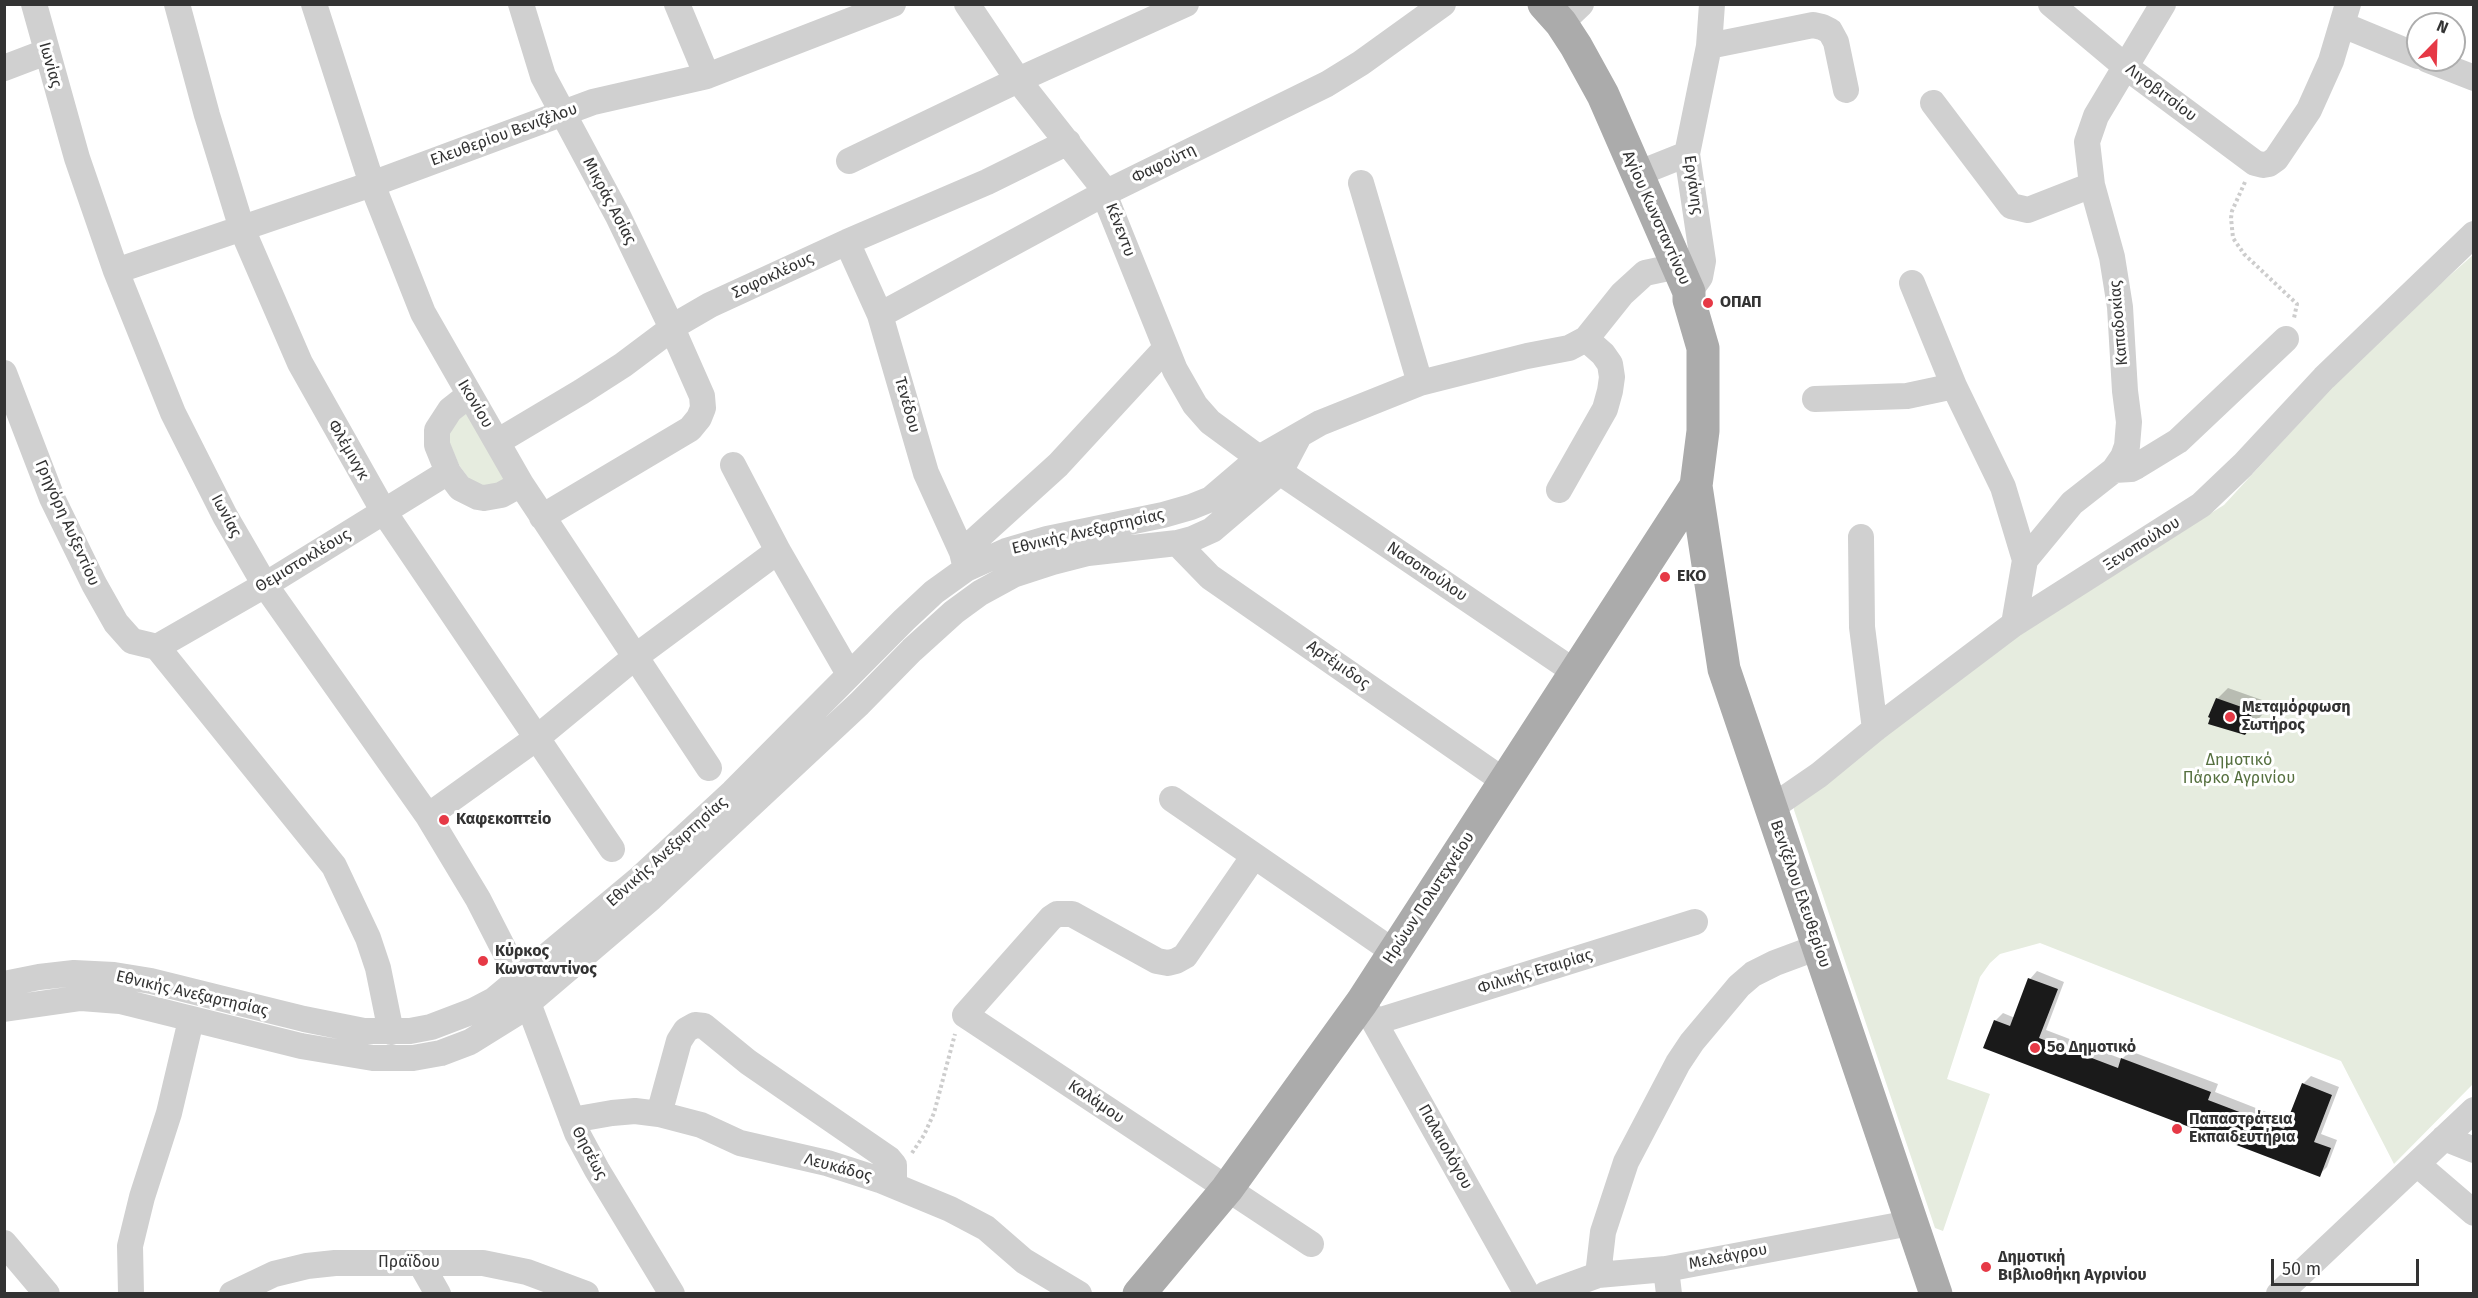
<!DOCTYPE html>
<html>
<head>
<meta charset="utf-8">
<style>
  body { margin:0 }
  #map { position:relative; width:2478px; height:1298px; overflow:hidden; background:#fff; font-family:"Fira Sans",sans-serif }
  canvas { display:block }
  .frame { position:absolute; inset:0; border:6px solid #333; pointer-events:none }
  .north { position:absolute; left:2406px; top:12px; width:60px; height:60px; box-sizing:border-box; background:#fff; border:2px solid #adadad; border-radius:50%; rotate:23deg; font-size:16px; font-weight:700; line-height:24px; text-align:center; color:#333 }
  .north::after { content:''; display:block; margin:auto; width:21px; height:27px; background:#e63946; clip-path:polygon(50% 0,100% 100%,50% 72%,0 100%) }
  .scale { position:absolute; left:2271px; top:1259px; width:148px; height:27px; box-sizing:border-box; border:3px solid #333; border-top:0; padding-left:8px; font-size:18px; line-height:21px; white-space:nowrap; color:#333; -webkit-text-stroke:4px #fff; paint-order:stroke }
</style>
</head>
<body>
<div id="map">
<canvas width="2478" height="1298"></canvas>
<div class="frame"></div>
<div class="north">N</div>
<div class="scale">50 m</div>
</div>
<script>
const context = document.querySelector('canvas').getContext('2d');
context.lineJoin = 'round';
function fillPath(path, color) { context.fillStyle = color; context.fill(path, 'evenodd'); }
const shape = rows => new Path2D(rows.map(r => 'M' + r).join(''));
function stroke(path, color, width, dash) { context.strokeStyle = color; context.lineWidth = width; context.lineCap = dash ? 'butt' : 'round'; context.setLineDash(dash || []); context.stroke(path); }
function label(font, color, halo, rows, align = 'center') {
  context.font = font + ' "Fira Sans",sans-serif'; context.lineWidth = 6; context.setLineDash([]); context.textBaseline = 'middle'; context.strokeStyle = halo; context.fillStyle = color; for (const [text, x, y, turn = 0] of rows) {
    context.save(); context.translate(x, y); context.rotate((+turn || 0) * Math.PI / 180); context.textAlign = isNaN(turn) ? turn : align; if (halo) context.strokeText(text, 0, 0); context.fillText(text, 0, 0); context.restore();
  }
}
fillPath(shape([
  [2473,255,2473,1084,2394,1164,2341,1061,2040,943,2000,954,1990,963,1980,977,1947,1079,1990,1094,1943,1231,1935,1228,1794,810,1793,797,2021,631,2224,505,2368,348],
  [466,407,508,480,499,488,475,487,459,465,448,439,449,424]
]), '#e6ecdf');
fillPath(shape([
  [2228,688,2262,700,2261,705,2264,710,2262,715,2244,734,2217,699],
  [2037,971,2064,982,2046,1030,2122,1059,2130,1051,2218,1084,2215,1092,2289,1121,2303,1084,2311,1076,2339,1087,2321,1134,2337,1140,2327,1167,2319,1175,1995,1021,2003,1013,2015,1018,2030,979]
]), '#0003');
fillPath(shape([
  [2216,698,2253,711,2251,716,2255,721,2245,735,2208,724,2210,718,2208,717],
  [2028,978,2058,989,2039,1038,2118,1068,2121,1058,2211,1092,2208,1100,2284,1129,2302,1083,2332,1095,2314,1142,2331,1148,2320,1177,1983,1048,1994,1020,2010,1026]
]), '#1a1a1a');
stroke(shape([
  [2245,182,2232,211,2231,218,2233,238,2244,254,2297,304,2294,318],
  [912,1153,924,1135,934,1113,955,1034]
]), '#cdcdcd', 4, [3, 3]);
stroke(shape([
  [34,4,77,158,116,271,173,413,225,516,265,585,428,816,478,899,519,979,577,1133,597,1170,672,1294],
  [177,4,207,115,242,229,300,363,384,512,612,849],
  [314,4,372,184,423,313,521,484,709,768],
  [521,4,543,76,618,216,672,328,702,396,703,408,699,418,690,429,542,517],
  [677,4,707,76],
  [967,4,1018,80,1100,184,1175,370,1195,405,1210,422,1259,458,1575,672],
  [2051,4,2126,67,2255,163,2263,165,2269,164,2276,159,2309,110,2331,61,2348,4],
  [1561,23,1581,4],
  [2343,25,2418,56],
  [1709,46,1813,25,1822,27,1830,31,1836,42,1846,90],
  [2428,60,2474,78],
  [4,68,46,52],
  [1933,103,2011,206,2028,210,2092,185],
  [849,161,1018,80,1186,4],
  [1637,174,1687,154],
  [1361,183,1420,383],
  [847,242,880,315,926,473,962,552,966,569],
  [116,271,372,184,593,102,707,76,893,4],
  [1912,283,1954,386,2003,487,2025,560],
  [1689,292,1700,277,1703,261,1687,154,1709,46,1712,4],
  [880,315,1105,193,1327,84,1361,63,1443,4],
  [4,373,52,498,94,584,116,623,132,641,157,647],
  [469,395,450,410,437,430,437,445,448,472,460,488,478,497,484,498,501,495,521,484],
  [1815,399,1907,396,1954,386],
  [497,442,581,392,623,365,679,323,710,305,847,242,987,182,1068,142],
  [733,465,778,551,849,674],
  [2114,470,2131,469,2137,466,2178,441,2286,339],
  [1559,490,1605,409,1610,391,1612,377,1610,364,1603,354,1586,339],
  [1861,537,1862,627,1875,729],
  [1177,543,1210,577,1504,781],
  [962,552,1058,465,1165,349],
  [2014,624,2025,560,2072,503,2114,470,2123,457,2127,446,2129,422,2125,391,2120,307,2112,257,2092,185,2087,142,2096,116,2163,4],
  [157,647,334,866,368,938,378,968,391,1032],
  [157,647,265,585,448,472],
  [1172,799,1394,952],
  [1771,808,1819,775,1875,729,2014,624,2201,505,2243,465,2324,378,2474,234],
  [428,816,538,737,635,657,778,551],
  [1254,856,1185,956,1176,961,1168,963,1157,961,1072,914,1057,914,1051,918,965,1015,1311,1244],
  [4,984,39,977,74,973,114,975,151,981,304,1019,364,1031,410,1031,431,1027,473,1011,494,1000,639,879,733,792,904,620,934,592,966,569,1006,551,1047,539,1163,515,1191,507,1211,499,1259,458,1320,423,1420,383,1527,356,1569,348,1586,339,1622,294,1645,273,1678,266],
  [4,1009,81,998,120,1001,301,1046,373,1058,413,1058,441,1053,470,1042,515,1014,651,898,859,704,912,650,954,612,980,593,1013,575,1053,562,1088,553,1177,543,1192,539,1212,530,1280,472,1299,436],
  [1367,1009,1527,1294],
  [1375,1022,1695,922],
  [659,1114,679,1041,686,1030,695,1025,704,1026,748,1062,889,1159,894,1165,894,1185],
  [572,1120,612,1113,635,1111,659,1114,701,1125,740,1143,827,1163,880,1180,950,1209,986,1228,1024,1261,1079,1294],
  [2444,1138,2474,1150],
  [2417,1164,2474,1213],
  [4,1243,47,1294],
  [421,1264,438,1294],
  [1666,1269,1669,1294],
  [1598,1275,1603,1232,1626,1162,1678,1063,1692,1042,1739,986,1753,974,1775,963,1818,947],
  [131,1294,130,1246,142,1197,169,1113,191,1020],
  [232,1294,274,1274,307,1266,335,1263,483,1263,527,1272,586,1294],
  [1546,1294,1598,1275,1666,1269,1910,1223],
  [2279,1294,2474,1110]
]), '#d0d0d0', 26);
stroke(shape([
  [1544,4,1561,23,1576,46,1603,95,1689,292,1689,300,1703,348,1703,431,1696,486,1724,669,1936,1294],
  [1139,1294,1227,1189,1362,1002,1696,486]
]), '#ababab', 33);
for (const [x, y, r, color] of [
  [1708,303,6,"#e63946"],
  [1665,577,6,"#e63946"],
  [2230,717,6,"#e63946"],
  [444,820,6,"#e63946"],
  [483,961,6,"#e63946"],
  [2035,1048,6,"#e63946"],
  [2177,1129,6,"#e63946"],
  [1986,1267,6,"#e63946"]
]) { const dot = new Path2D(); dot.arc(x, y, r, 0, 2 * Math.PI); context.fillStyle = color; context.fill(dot); stroke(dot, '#fff', 2); }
label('16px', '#333', '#fff', [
  ["Ιωνίας",50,65,74],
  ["Λιγοβιτσίου",2161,93,37],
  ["Ελευθερίου Βενιζέλου",504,135,-20],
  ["Φαφούτη",1164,164,-26],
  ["Εργάνης",1693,185,82],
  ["Μικράς Ασίας",609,201,62],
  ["Αγίου Κωνσταντίνου",1656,218,66],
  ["Κένεντυ",1120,230,69],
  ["Σοφοκλέους",773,276,-25],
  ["Καπαδοκίας",2119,323,-95],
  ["Ικονίου",475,404,59],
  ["Τενέδου",907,405,74],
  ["Φλέμινγκ",348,450,60],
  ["Ιωνίας",226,516,62],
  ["Γρηγόρη Αυξεντίου",67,523,66],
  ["Εθνικής Ανεξαρτησίας",1088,532,-13],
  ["Ξενοπούλου",2142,544,-32],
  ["Θεμιστοκλέους",303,561,-31],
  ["Νασοπούλου",1427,572,34],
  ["Αρτέμιδος",1338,665,35],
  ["Εθνικής Ανεξαρτησίας",667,852,-42],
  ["Βενιζέλου Ελευθερίου",1800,894,71],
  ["Ηρώων Πολυτεχνείου",1429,898,-57],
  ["Φιλικής Εταιρίας",1535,972,-17],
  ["Εθνικής Ανεξαρτησίας",192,994,13],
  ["Καλάμου",1096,1102,34],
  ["Παλαιολόγου",1445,1147,61],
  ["Θησέως",589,1153,62],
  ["Λευκάδος",838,1168,15],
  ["Μελεάγρου",1728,1257,-11],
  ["Πραϊδου",409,1263]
]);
label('bold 16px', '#333', '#fff', [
  ["ΟΠΑΠ",1720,303],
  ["EKO",1677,577],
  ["Μεταμόρφωση",2242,708],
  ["Σωτήρος",2242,726],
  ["Καφεκοπτείο",456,820],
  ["Κύρκος",495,952],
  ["Κωνσταντίνος",495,970],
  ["5ο Δημοτικό",2047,1048],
  ["Παπαστράτεια",2189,1120],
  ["Εκπαιδευτήρια",2189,1138],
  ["Δημοτική",1998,1258],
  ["Βιβλιοθήκη Αγρινίου",1998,1276]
], 'left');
label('16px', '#56703f', '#fff', [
  ["Δημοτικό",2239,761],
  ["Πάρκο Αγρινίου",2239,779]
]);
</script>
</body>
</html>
